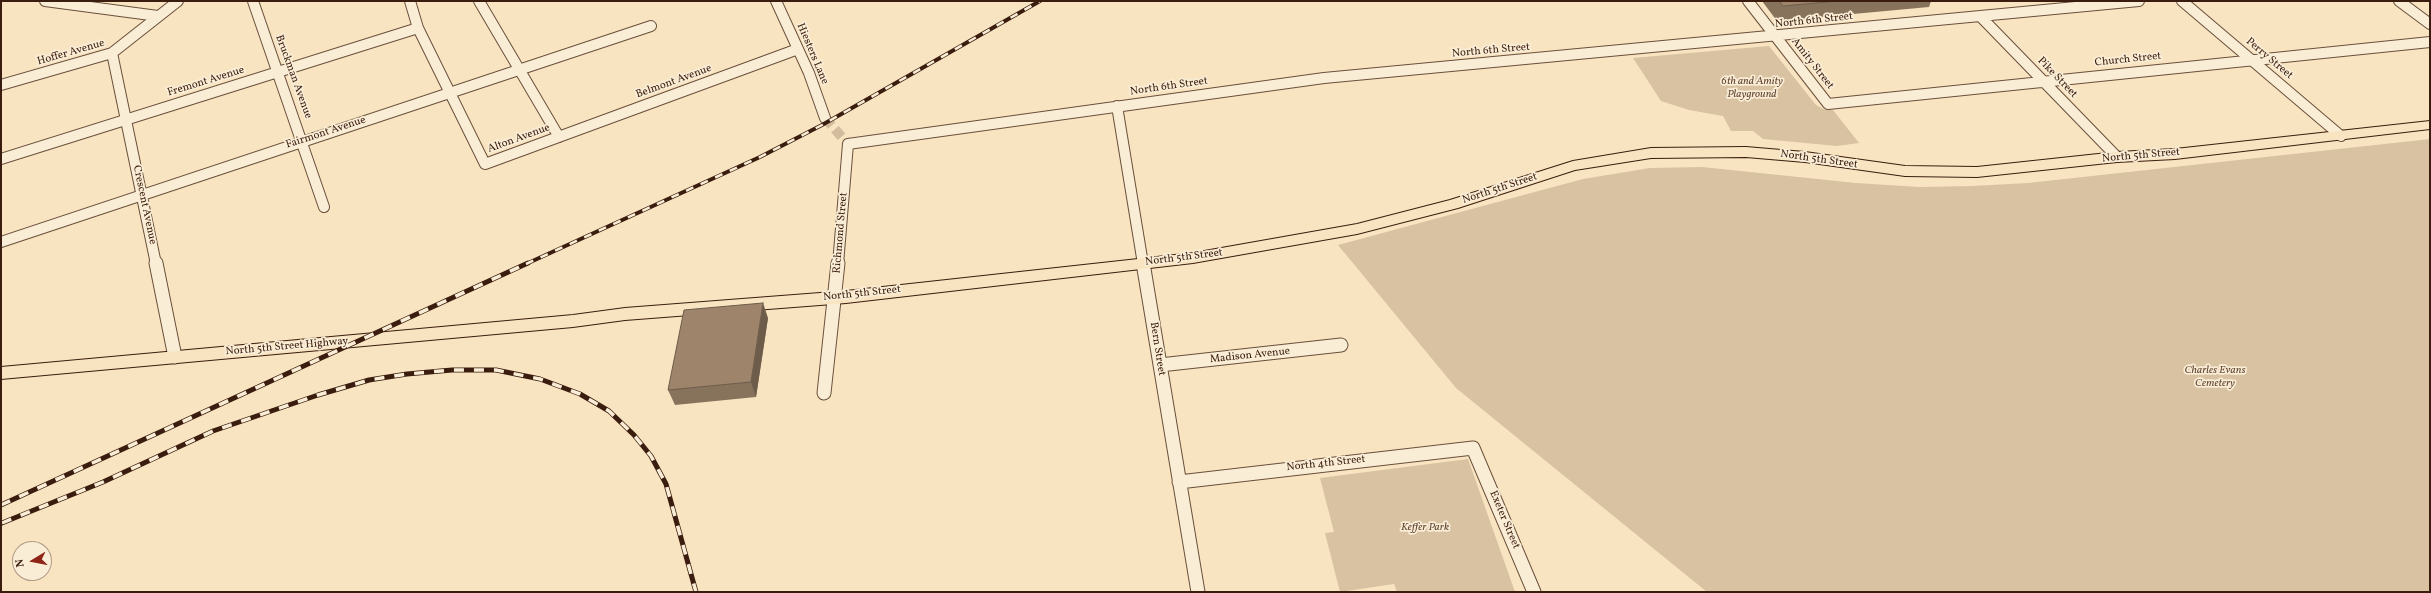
<!DOCTYPE html>
<html>
<head>
<meta charset="utf-8">
<style>
  body { margin:0 }
  #map { position:relative; width:2431px; height:593px; overflow:hidden; background:#f8e4c0; font-family:Vollkorn,serif }
  canvas { display:block }
  .frame { position:absolute; inset:0; border:2px solid #3b1d0f; pointer-events:none }
  .north { position:absolute; left:12px; top:541px; width:40px; height:40px; box-sizing:border-box; background:#faedd6; border:1px solid #ae9a86; border-radius:50%; rotate:260deg; font-size:11px; font-weight:700; line-height:16px; text-align:center; color:#3b1d0f }
  .north::after { content:''; display:block; margin:auto; width:14px; height:18px; background:#8f2418; clip-path:polygon(50% 0,100% 100%,50% 72%,0 100%) }
</style>
</head>
<body>
<div id="map">
<canvas width="2431" height="593"></canvas>
<div class="frame"></div>
<div class="north">N</div>
</div>
<script>
const context = document.querySelector('canvas').getContext('2d');
context.lineJoin = 'round';
function fillPath(path, color) { context.fillStyle = color; context.fill(path, 'evenodd'); }
const shape = rows => new Path2D(rows.map(r => 'M' + r).join(''));
function stroke(path, color, width, dash) { context.strokeStyle = color; context.lineWidth = width; context.lineCap = dash ? 'butt' : 'round'; context.setLineDash(dash || []); context.stroke(path); }
function label(font, color, halo, rows, align = 'center') {
  context.font = font + ' Vollkorn,serif'; context.lineWidth = 3.5; context.setLineDash([]); context.textBaseline = 'middle'; context.strokeStyle = halo; context.fillStyle = color; for (const [text, x, y, turn = 0] of rows) {
    context.save(); context.translate(x, y); context.rotate((+turn || 0) * Math.PI / 180); context.textAlign = isNaN(turn) ? turn : align; if (halo) context.strokeText(text, 0, 0); context.fillText(text, 0, 0); context.restore();
  }
}
fillPath(shape([
  [1769,46,1816,105,1825,110,1833,110,1859,143,1837,146,1763,139,1753,131,1731,131,1723,116,1689,110,1661,101,1633,58],
  [2430,139,2430,592,1707,592,1456,388,1338,245,1583,179,1650,168,1702,167,1856,183,1919,187,1972,186,2028,183],
  [1468,459,1515,592,1397,592,1394,584,1340,592,1325,533,1334,532,1320,478]
]), '#d8c2a2');
stroke(shape([
  [825,118,848,144]
]), '#d2bc9d', 10, [10, 5]);
const minorFar1 = shape([
  [45,1,158,16],
  [253,1,324,207],
  [410,1,418,28,485,164,798,49],
  [479,1,559,137],
  [776,1,809,73,825,118],
  [1748,1,1828,104,2430,42],
  [2182,1,2341,136],
  [2399,1,2430,24],
  [1980,16,2117,157],
  [112,53,156,264],
  [1,85,112,53,178,1],
  [1117,106,1143,264],
  [1,159,418,28],
  [1,242,651,26],
  [838,264,848,144,1324,78,2139,1]
]);
const minor = shape([
  [156,263,175,357],
  [1143,263,1198,592],
  [1160,365,1341,345],
  [824,393,838,263],
  [1179,482,1473,448,1534,592]
]);
const major = shape([
  [2430,121,2430,129,2175,159,2117,162,1977,177,1905,176,1805,162,1746,157,1651,158,1575,170,1458,208,1357,234,1193,263,846,303,625,320,573,327,1,379,1,367,573,315,625,308,846,291,1193,253,1357,224,1450,200,1573,161,1651,148,1746,147,1805,152,1905,166,1977,167,2117,152,2175,149,2430,121]
]);
stroke(minorFar1, '#6a4f3b', 12);
stroke(minor, '#6a4f3b', 15);
stroke(major, '#3b1d0f', 2);
stroke(minorFar1, '#faedd6', 10);
stroke(minor, '#faedd6', 13);
fillPath(major, '#f8e4c0');
const railFar1 = shape([
  [526,264,760,157,822,125,1040,1]
]);
const rail = shape([
  [1,505,528,263],
  [2,523,103,482,213,431,318,395,369,380,407,374,452,370,496,370,540,379,580,394,609,411,634,435,651,456,666,484,696,592]
]);
stroke(railFar1, '#3b1d0f', 4);
stroke(rail, '#3b1d0f', 5);
stroke(railFar1, '#faedd6', 2.5, [8]);
stroke(rail, '#faedd6', 3.5, [10]);
fillPath(shape([
  [1762,1,1931,1,1929,7,1777,21],
  [768,318,756,397,675,405,668,390]
]), '#87725c');
fillPath(shape([
  [763,303,768,318,756,397,751,382]
]), '#6e5c4b');
const building = shape([
  [1779,1,1838,1,1783,6,1779,1],
  [763,303,751,382,668,390,684,310,763,303]
]);
fillPath(building, '#9d846b');
stroke(building, '#6e5c4b', 1);
label('11px', '#3b1d0f', '#faedd6', [
  ["North 6th Street",1814,21,-6],
  ["North 6th Street",1491,51,-5],
  ["Hoffer Avenue",71,53,-16],
  ["Hiesters Lane",812,54,67],
  ["Perry Street",2269,59,40],
  ["Church Street",2128,60,-6],
  ["Amity Street",1812,64,52],
  ["Bruckman Avenue",293,77,70],
  ["Pike Street",2057,78,46],
  ["Fremont Avenue",206,82,-17],
  ["Belmont Avenue",674,82,-20],
  ["North 6th Street",1169,87,-8],
  ["Fairmont Avenue",326,133,-18],
  ["Alton Avenue",519,139,-20],
  ["North 5th Street",2141,156,-5],
  ["North 5th Street",1819,160,8],
  ["North 5th Street",1500,189,-18],
  ["Crescent Avenue",144,205,78],
  ["Richmond Street",841,233,-85],
  ["North 5th Street",1184,258,-7],
  ["North 5th Street",862,294,-6],
  ["North 5th Street Highway",287,347,-5],
  ["Bern Street",1157,349,81],
  ["Madison Avenue",1250,356,-6],
  ["North 4th Street",1326,464,-6],
  ["Exeter Street",1504,520,67]
]);
label('italic 11px', '#624634', '#faedd6', [
  ["6th and Amity",1752,82],
  ["Playground",1752,95],
  ["Charles Evans",2215,371],
  ["Cemetery",2215,384],
  ["Keffer Park",1425,528]
]);
</script>
</body>
</html>
